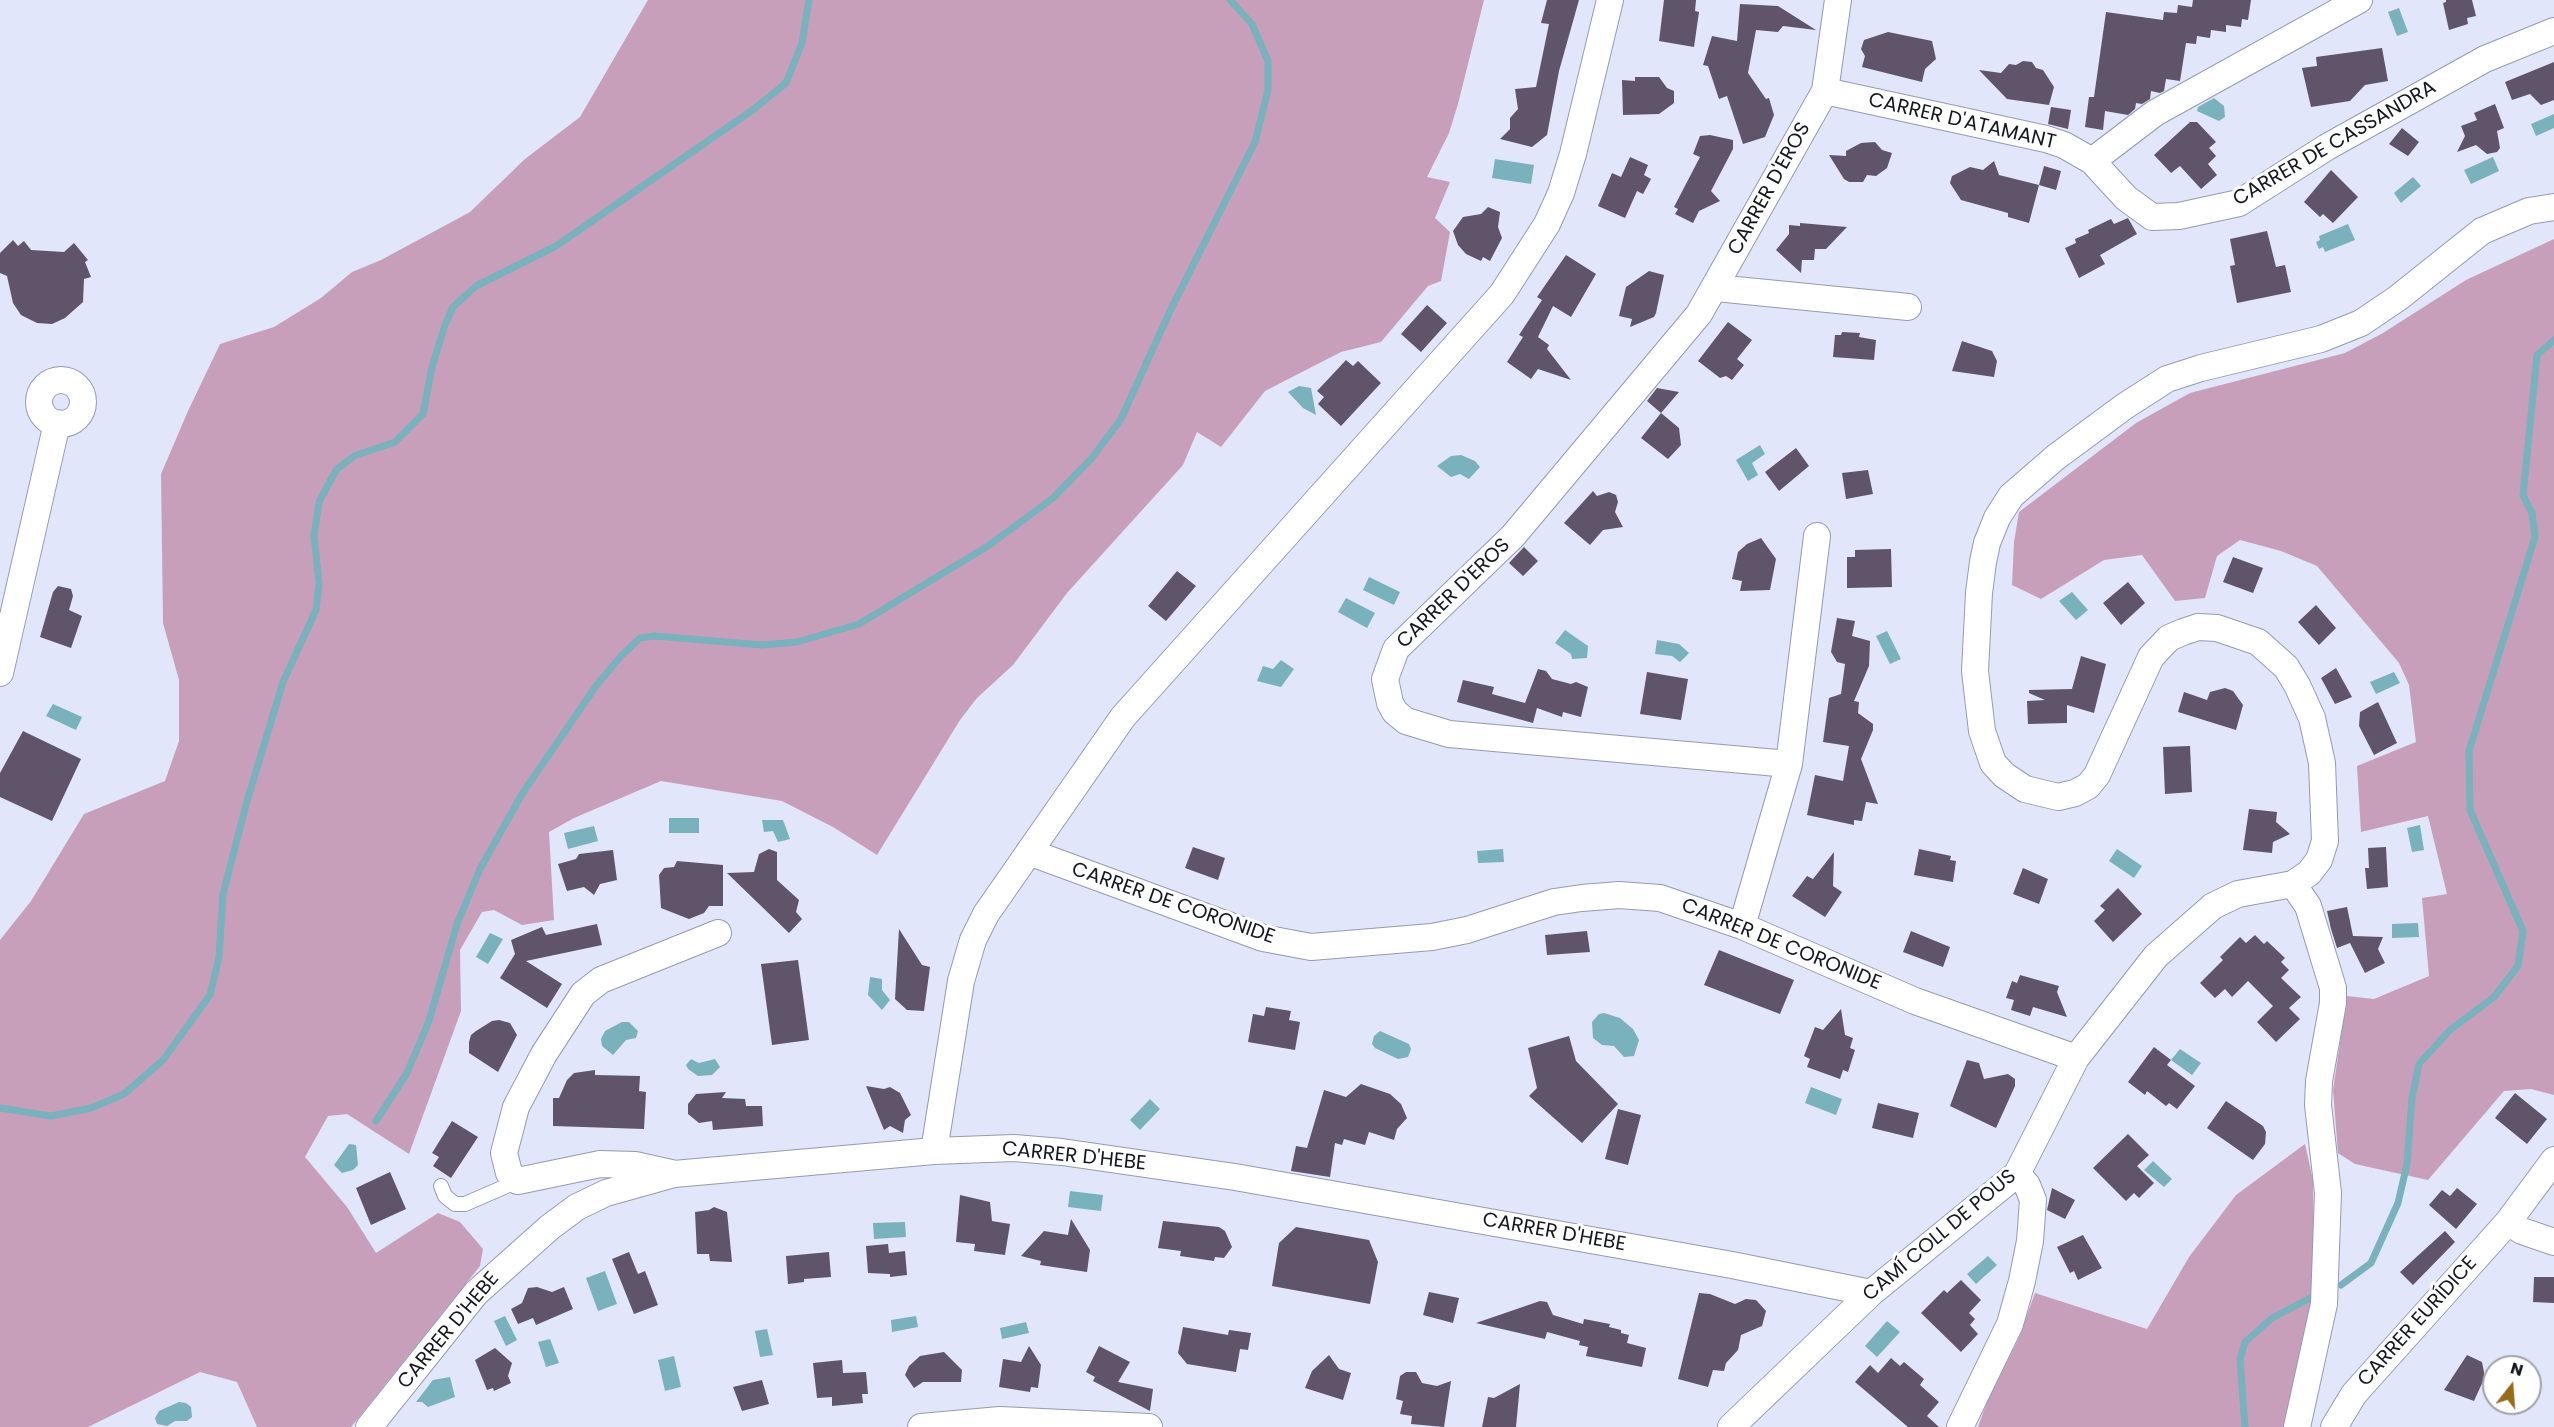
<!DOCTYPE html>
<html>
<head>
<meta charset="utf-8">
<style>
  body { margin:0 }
  #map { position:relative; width:2554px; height:1427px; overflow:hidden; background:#e1e6fb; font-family:Poppins,sans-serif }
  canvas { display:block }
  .north { position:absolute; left:2482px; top:1355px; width:60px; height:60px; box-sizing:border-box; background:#fff; border:2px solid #a1a2a6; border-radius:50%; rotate:17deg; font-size:16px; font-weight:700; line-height:24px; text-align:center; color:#151720 }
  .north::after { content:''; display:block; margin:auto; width:21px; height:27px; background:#986b1a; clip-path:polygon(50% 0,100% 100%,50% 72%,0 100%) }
</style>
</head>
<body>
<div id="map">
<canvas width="2554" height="1427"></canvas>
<div class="north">N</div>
</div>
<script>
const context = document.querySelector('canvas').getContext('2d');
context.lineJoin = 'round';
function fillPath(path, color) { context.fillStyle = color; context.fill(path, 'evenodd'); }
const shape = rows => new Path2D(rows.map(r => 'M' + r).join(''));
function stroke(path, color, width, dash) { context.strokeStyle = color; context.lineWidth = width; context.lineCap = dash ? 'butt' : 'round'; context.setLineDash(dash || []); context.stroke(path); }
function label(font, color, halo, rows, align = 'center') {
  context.font = font + ' Poppins,sans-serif'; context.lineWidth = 6; context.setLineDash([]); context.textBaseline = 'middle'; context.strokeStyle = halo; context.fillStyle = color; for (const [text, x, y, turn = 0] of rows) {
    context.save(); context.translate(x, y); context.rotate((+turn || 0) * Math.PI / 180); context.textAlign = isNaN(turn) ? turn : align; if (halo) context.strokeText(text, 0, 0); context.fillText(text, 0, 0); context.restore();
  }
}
fillPath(shape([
  [648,0,1484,0,1458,104,1449,133,1427,177,1450,182,1435,218,1450,232,1441,281,1428,286,1381,342,1341,352,1265,391,1221,447,1197,432,1183,465,1067,593,1013,665,977,698,960,720,877,855,833,827,782,801,661,781,574,818,549,832,554,920,522,925,494,910,482,912,460,950,461,1011,409,1154,347,1114,328,1116,305,1157,347,1207,376,1253,438,1213,460,1222,483,1249,480,1266,351,1427,257,1427,237,1382,200,1372,88,1427,0,1427,0,940,31,901,84,814,165,781,179,741,179,680,163,623,161,474,188,411,220,344,274,327,321,298,352,272,381,260,470,212,525,159,580,117],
  [2554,239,2554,1095,2531,1089,2504,1091,2428,1180,2355,1164,2338,1153,2333,1090,2347,996,2374,999,2429,976,2422,898,2447,894,2428,816,2361,832,2357,766,2416,742,2409,685,2399,663,2317,566,2281,551,2240,540,2217,556,2205,598,2175,601,2142,555,2104,560,2041,599,2012,585,2014,542,2019,512,2136,423,2190,393,2345,353,2383,333,2466,280],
  [2305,1144,2313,1180,2314,1249,2309,1320,2284,1427,1978,1427,1988,1399,2018,1340,2035,1293,2147,1329,2189,1257,2236,1195]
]), '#c89fba');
fillPath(shape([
  [2399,8,2408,32,2397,36,2388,12],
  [2214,98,2224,106,2225,117,2219,121,2197,111,2198,107],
  [2554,114,2554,128,2536,136,2531,124],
  [2493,157,2499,171,2471,184,2464,170],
  [1495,159,1534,165,1531,184,1492,178],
  [2413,177,2421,186,2401,203,2394,193],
  [2348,224,2355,240,2325,252,2323,247,2319,249,2316,242,2320,240,2319,236],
  [1299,386,1311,388,1316,415,1303,408,1288,392],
  [1760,445,1765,454,1752,463,1758,475,1748,481,1736,460],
  [1461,455,1475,461,1480,467,1469,479,1460,474,1451,477,1437,466,1451,456],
  [1369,577,1400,592,1394,605,1363,590],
  [2072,592,2088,610,2076,620,2059,601],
  [1346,598,1375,613,1367,628,1338,612],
  [1565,630,1588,646,1587,658,1572,659,1571,654,1555,643],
  [1887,631,1901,659,1890,664,1876,636],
  [1657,640,1679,644,1689,653,1680,662,1672,656,1655,654],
  [1281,660,1294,669,1281,687,1257,681,1263,666,1273,669],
  [2394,672,2400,683,2376,694,2370,682],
  [53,704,82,717,76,730,46,716],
  [669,818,699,818,699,833,669,833],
  [762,820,783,820,790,839,778,842,773,831,764,832],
  [2420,825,2424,850,2412,852,2407,828],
  [594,826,598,841,568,849,564,833],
  [1503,849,1504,862,1478,863,1477,851],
  [2117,849,2142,866,2134,878,2109,861],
  [2418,923,2419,937,2392,938,2392,924],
  [490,933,503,939,488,964,476,957],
  [870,977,882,979,882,990,890,1000,882,1010,868,995],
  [1604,1013,1620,1018,1633,1029,1639,1040,1634,1056,1624,1057,1614,1046,1602,1045,1593,1038,1592,1022,1599,1014],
  [622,1022,629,1022,638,1031,636,1038,626,1040,613,1055,602,1046,601,1039,605,1031],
  [1380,1031,1409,1044,1411,1049,1408,1057,1398,1059,1375,1048,1372,1044,1374,1036],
  [2180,1049,2201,1063,2192,1075,2171,1060],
  [691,1059,699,1063,715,1059,720,1067,712,1075,698,1076,688,1069,686,1065],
  [1811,1087,1842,1099,1836,1115,1805,1103],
  [1150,1099,1160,1109,1140,1130,1130,1120],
  [349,1144,356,1145,358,1165,353,1170,342,1173,334,1165],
  [2153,1161,2172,1179,2164,1187,2144,1170],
  [1070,1191,1103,1195,1101,1211,1068,1207],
  [905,1222,906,1237,874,1239,873,1223],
  [1988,1256,1997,1265,1976,1284,1967,1274],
  [605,1271,617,1304,598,1311,586,1278],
  [505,1316,517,1340,506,1346,494,1321],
  [916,1316,918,1327,892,1332,891,1320],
  [1887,1321,1900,1332,1877,1357,1865,1346],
  [1026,1322,1029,1333,1002,1339,1000,1328],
  [767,1329,773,1355,760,1357,755,1331],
  [550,1339,559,1363,546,1367,538,1342],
  [674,1356,681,1387,665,1391,658,1360],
  [450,1377,455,1397,428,1407,422,1402,416,1402,433,1380],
  [179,1402,186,1403,191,1407,192,1417,187,1421,175,1421,167,1426,157,1424,155,1418,159,1411]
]), '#79b1bc');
stroke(shape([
  [0,1108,51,1116,91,1108,124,1094,163,1060,210,995,219,957,223,894,247,801,283,682,316,610,319,583,314,536,319,502,336,470,354,456,395,442,423,414,432,367,445,325,453,307,476,286,556,246,754,109,786,83,802,43,809,0],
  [376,1121,407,1073,429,1021,457,924,480,869,522,794,596,686,621,656,640,638,655,636,762,645,797,642,859,624,988,546,1053,498,1091,459,1121,419,1171,309,1255,142,1268,90,1268,61,1252,24,1230,0],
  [2341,1285,2371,1263,2398,1203,2407,1164,2412,1098,2419,1064,2450,1030,2494,997,2518,966,2523,931,2470,810,2469,751,2535,537,2532,513,2523,495,2537,355,2554,340],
  [2245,1427,2240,1359,2245,1342,2272,1318,2318,1294]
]), '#79b1bc', 7);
fillPath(shape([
  [1547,0,1579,0,1559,71,1547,135,1532,147,1500,139,1510,129,1510,118,1518,109,1515,89,1536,87,1549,24,1541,23],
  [1664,0,1696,0,1695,11,1699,12,1694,47,1659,41],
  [2193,0,2251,0,2248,20,2242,19,2241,27,2226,25,2226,32,2211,30,2210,38,2197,36,2196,44,2186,43,2180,81,2166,79,2164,91,2160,93,2151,91,2150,99,2142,104,2136,103,2135,109,2128,115,2105,111,2103,130,2085,127,2089,97,2094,97,2106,12,2163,20,2164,12,2177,13,2178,5,2192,7],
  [2446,0,2472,0,2476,16,2467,18,2468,24,2449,30,2443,3,2446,2],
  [1740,4,1778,6,1816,30,1783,26,1778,32,1756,30,1748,73,1766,99,1769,98,1774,115,1765,137,1743,144,1727,96,1719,99,1708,66,1703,65,1712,36,1737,41],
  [1888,32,1932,41,1936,59,1925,69,1922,82,1862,67,1865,56,1861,49,1864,40],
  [2382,48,2388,81,2365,85,2350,101,2311,107,2302,68,2317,66,2316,57],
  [2023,61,2032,62,2036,68,2043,70,2054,87,2049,105,2007,99,1979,70,2001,73,2009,64,2016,65],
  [2554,62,2554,100,2541,105,2530,94,2512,100,2505,82],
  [1635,77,1659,77,1667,88,1674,91,1674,103,1659,114,1623,115,1622,80,1635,81],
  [2495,104,2504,128,2497,131,2500,148,2497,152,2487,154,2476,145,2457,152,2465,136,2461,126,2477,120,2474,113],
  [2051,107,2071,110,2068,129,2048,124],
  [2190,122,2197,122,2216,142,2209,148,2216,156,2208,164,2217,175,2201,189,2180,166,2171,173,2154,155],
  [2402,128,2419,142,2408,156,2389,144],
  [1710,135,1733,140,1733,149,1711,191,1720,201,1699,211,1693,223,1675,214,1678,209,1674,207,1700,157,1693,154,1700,136],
  [1875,142,1882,150,1892,153,1887,168,1876,176,1867,175,1863,182,1849,182,1844,179,1829,155,1846,156,1846,151,1861,143],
  [1630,157,1648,165,1644,175,1651,179,1643,194,1637,191,1625,218,1598,206,1612,173,1621,177],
  [1994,161,1999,175,2039,185,2029,223,2008,217,2008,213,1961,200,1950,183,1952,176,1970,167,1983,170],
  [2044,166,2061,171,2056,190,2039,185],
  [2331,170,2358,197,2333,223,2323,214,2320,217,2304,202],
  [1488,207,1500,212,1498,227,1502,238,1490,261,1483,257,1481,261,1466,254,1458,245,1453,231,1463,217,1481,214],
  [2128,218,2137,234,2100,255,2105,264,2079,278,2065,248,2076,243,2075,239,2089,233,2088,230,2111,219,2114,224],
  [1800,223,1847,227,1826,249,1815,249,1814,260,1802,260,1801,273,1776,250,1789,234,1789,225,1800,226],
  [2267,231,2276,267,2285,265,2291,292,2237,303,2230,266,2235,265,2230,239],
  [13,240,18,246,24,241,31,250,64,252,74,243,88,260,85,262,91,277,84,279,83,302,65,318,52,324,37,323,21,315,13,303,7,276,0,273,0,253],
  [1566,255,1596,274,1571,317,1553,306,1538,337,1549,345,1547,349,1571,380,1538,369,1531,379,1507,362,1523,337,1519,335,1542,300,1537,297],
  [1649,271,1664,275,1656,313,1654,317,1630,327,1632,319,1619,316,1626,287],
  [1427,305,1447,323,1421,352,1401,334],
  [1728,322,1752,340,1737,359,1744,365,1732,380,1726,376,1720,378,1698,361],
  [1842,332,1860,333,1859,337,1876,340,1874,360,1833,357,1835,335,1841,335],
  [1962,341,1992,351,1997,361,1994,377,1952,371],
  [1346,360,1353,366,1358,361,1381,383,1341,426,1318,404,1324,397,1317,391],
  [1657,388,1679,392,1661,413,1647,401],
  [1661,413,1679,428,1681,445,1668,459,1641,438],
  [1796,448,1809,466,1779,491,1765,472],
  [1868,470,1873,494,1846,499,1842,473],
  [1593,491,1597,496,1609,492,1616,495,1618,502,1615,512,1623,527,1603,530,1590,545,1564,523],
  [1761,538,1776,559,1770,590,1740,591,1742,581,1732,579,1738,552,1747,544],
  [1524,547,1538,561,1523,576,1509,563],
  [1891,549,1892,587,1847,588,1847,557,1855,557,1855,550],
  [2233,557,2263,568,2253,593,2223,582],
  [1177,571,1196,586,1166,621,1148,606],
  [2128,582,2145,603,2121,625,2103,603],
  [58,586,71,589,73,596,69,610,82,616,71,648,40,637,53,592],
  [2316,605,2336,628,2319,645,2298,622],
  [1837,618,1855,621,1852,636,1870,641,1869,666,1854,701,1859,702,1858,713,1873,724,1873,730,1861,759,1878,804,1866,802,1862,821,1854,820,1854,825,1807,815,1815,775,1843,781,1849,746,1823,742,1829,698,1841,694,1845,664,1837,662,1831,652],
  [2081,656,2106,664,2094,713,2067,705,2067,723,2028,724,2027,701,2045,700,2029,693,2029,690,2072,689],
  [2336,668,2352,697,2335,704,2321,678],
  [1538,669,1546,671,1552,679,1571,684,1576,682,1588,687,1581,717,1563,712,1562,717,1537,708,1533,723,1457,702,1463,680,1494,687,1492,694,1525,703],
  [1647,672,1688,679,1681,720,1640,714],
  [2225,688,2233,691,2243,705,2236,730,2178,712,2184,692,2207,700,2210,692],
  [2378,702,2397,743,2374,755,2359,726,2360,712],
  [23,731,81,759,52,821,0,797,0,773],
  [2190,746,2192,792,2165,794,2163,747],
  [2249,809,2277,812,2276,822,2290,834,2273,842,2272,853,2243,850],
  [1193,847,1225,858,1218,880,1185,868],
  [2386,847,2388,887,2367,889,2365,868,2369,868,2368,848],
  [769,849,777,852,777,880,799,900,796,912,802,919,789,933,727,873,754,872,759,854],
  [1919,849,1951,856,1950,860,1956,861,1953,882,1914,875],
  [613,850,617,880,600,884,594,895,584,887,567,891,558,864,576,859,579,854],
  [1834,852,1833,886,1842,892,1825,917,1792,896,1807,876,1813,879],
  [677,861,723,865,723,906,709,906,704,913,689,919,661,908,659,875,664,868,674,867],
  [2023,868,2048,879,2039,904,2013,894],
  [2118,888,2142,914,2113,942,2094,921,2105,910,2100,906],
  [2347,907,2353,936,2383,937,2378,949,2385,963,2365,973,2350,943,2337,948,2331,929,2327,911],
  [597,924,602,945,526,961,562,984,547,1008,500,978,515,954,511,940,542,927,546,935],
  [899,929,922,965,930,967,924,1011,907,1010,895,999],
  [1587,931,1590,952,1547,955,1545,935],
  [1911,931,1950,947,1943,967,1903,952],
  [2255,935,2264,944,2267,941,2285,958,2281,962,2289,970,2281,978,2301,997,2289,1008,2300,1019,2276,1042,2257,1022,2273,1006,2248,981,2232,997,2225,989,2215,998,2200,983,2223,960,2220,957,2240,937,2246,943],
  [1719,950,1794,980,1780,1014,1704,985],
  [798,960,809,1040,772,1045,761,964],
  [2020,975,2059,986,2057,992,2067,1017,2033,1007,2030,1016,2011,1010,2014,1000,2006,998,2012,981,2017,983],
  [1266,1007,1291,1011,1289,1020,1300,1022,1295,1050,1248,1042,1253,1014,1264,1016],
  [1841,1009,1845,1035,1853,1038,1850,1048,1855,1050,1848,1072,1843,1070,1840,1079,1807,1067,1810,1059,1804,1056,1815,1027,1823,1030],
  [499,1020,510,1023,517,1035,498,1072,469,1053,469,1042,471,1035,476,1031,492,1021],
  [1569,1036,1576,1061,1618,1104,1582,1143,1529,1096,1537,1088,1528,1048],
  [2154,1047,2171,1060,2167,1065,2195,1086,2177,1109,2169,1103,2166,1106,2147,1091,2145,1095,2128,1082],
  [1967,1060,1979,1063,1984,1079,2008,1074,2015,1079,2015,1086,1996,1128,1950,1106],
  [595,1070,595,1075,640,1076,639,1091,646,1092,644,1129,553,1126,553,1098,559,1098,567,1080,574,1073],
  [1361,1084,1390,1094,1401,1104,1407,1118,1397,1129,1394,1140,1369,1132,1365,1145,1344,1139,1342,1145,1335,1143,1330,1177,1291,1171,1296,1146,1307,1148,1324,1090,1346,1097],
  [866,1086,884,1089,890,1087,900,1093,911,1115,905,1120,903,1133,890,1126,884,1130],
  [726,1092,722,1098,745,1099,746,1106,762,1106,763,1126,713,1130,712,1121,699,1123,688,1114,688,1104,696,1094],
  [2515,1093,2547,1119,2527,1144,2495,1118],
  [2226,1101,2263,1126,2266,1132,2265,1144,2253,1160,2207,1128],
  [1878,1103,1919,1113,1913,1138,1872,1128],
  [1618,1109,1641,1115,1628,1165,1605,1159],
  [452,1121,478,1137,451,1178,433,1166,439,1157,432,1153],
  [2128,1134,2149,1155,2137,1166,2154,1183,2139,1198,2134,1193,2126,1201,2093,1168],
  [390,1172,406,1209,371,1225,356,1188],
  [2052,1188,2075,1200,2065,1219,2047,1210],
  [2457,1188,2477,1204,2456,1229,2429,1205,2442,1190,2450,1196],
  [960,1195,990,1202,992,1221,1010,1224,1005,1255,974,1251,975,1244,956,1242],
  [714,1207,727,1212,732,1262,710,1261,709,1254,697,1254,695,1212,709,1210],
  [1071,1219,1090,1250,1087,1272,1040,1265,1041,1261,1021,1256,1044,1231,1068,1235],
  [1163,1221,1219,1227,1225,1231,1232,1247,1224,1258,1215,1257,1214,1261,1180,1256,1181,1251,1158,1248],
  [1296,1227,1369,1240,1378,1262,1370,1304,1272,1286,1279,1243],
  [2445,1231,2455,1242,2413,1285,2400,1272],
  [2083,1235,2102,1268,2078,1280,2074,1271,2070,1273,2057,1247],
  [888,1244,889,1253,905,1251,907,1275,890,1277,890,1274,868,1273,866,1246],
  [629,1252,638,1274,645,1271,658,1305,634,1314,612,1259],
  [829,1252,831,1277,804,1279,804,1282,788,1284,786,1256],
  [2534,1277,2554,1277,2554,1303,2533,1302],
  [1961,1280,1981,1300,1969,1313,1975,1319,1970,1325,1978,1334,1961,1352,1921,1313,1944,1290,1947,1293],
  [537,1287,552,1292,564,1287,573,1309,536,1325,533,1318,518,1324,511,1309,522,1303,528,1288],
  [1429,1292,1459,1298,1453,1323,1423,1315],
  [1699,1293,1710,1294,1735,1304,1746,1299,1756,1300,1766,1311,1762,1326,1741,1335,1738,1350,1726,1363,1724,1371,1713,1370,1708,1387,1678,1379],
  [1540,1301,1547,1302,1553,1315,1583,1324,1584,1319,1610,1324,1609,1327,1621,1330,1621,1333,1629,1335,1627,1343,1646,1348,1642,1367,1586,1356,1588,1347,1579,1345,1580,1341,1547,1332,1545,1339,1476,1323],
  [1183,1327,1228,1335,1229,1330,1251,1333,1248,1350,1240,1349,1236,1372,1187,1364,1178,1353],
  [1029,1346,1041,1365,1038,1388,1031,1387,1030,1392,999,1387,1003,1359,1021,1362],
  [1099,1346,1130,1362,1118,1382,1153,1389,1150,1411,1093,1381,1095,1377,1086,1372],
  [495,1348,512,1363,508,1376,511,1383,494,1391,493,1388,487,1390,475,1360],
  [944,1352,962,1370,961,1382,923,1382,914,1388,905,1375,909,1366,920,1356],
  [1329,1355,1339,1369,1351,1373,1343,1400,1305,1388,1312,1371],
  [2467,1355,2482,1362,2484,1372,2484,1379,2474,1401,2444,1390],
  [1891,1358,1900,1366,1904,1362,1924,1379,1920,1385,1939,1402,1927,1416,1939,1427,1908,1427,1855,1382,1870,1365,1878,1373],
  [842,1360,843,1373,866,1372,868,1394,862,1394,863,1403,832,1406,832,1397,817,1398,813,1363],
  [1406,1372,1416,1372,1422,1383,1437,1386,1451,1381,1444,1427,1411,1424,1412,1416,1400,1414,1403,1401,1396,1399,1400,1376],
  [762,1380,769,1404,742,1411,733,1387],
  [1520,1384,1516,1427,1482,1427,1488,1397,1494,1398]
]), '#5f546a');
const service = shape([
  [441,1186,445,1196,455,1204,465,1204,518,1181]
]);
const minor = shape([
  [1838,0,1825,91,2046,139,2064,145,2092,161,2155,113,2359,0],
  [2092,161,2126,198,2152,217,2179,216,2239,203,2327,147,2485,59,2554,31],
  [1716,288,1908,307],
  '39 402a22 22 0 1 1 44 0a22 22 0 1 1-44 0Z',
  [0,673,57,423],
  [1789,764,1817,536],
  [1029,852,1263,938,1311,947,1432,937,1467,930,1554,902,1582,898,1619,895,1660,898,1742,926,1915,1001,2076,1058],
  [2293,884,2308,906,2333,988,2333,1003,2319,1081,2318,1105,2328,1193,2324,1304,2297,1427],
  [1742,926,1789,764,1449,734,1406,721,1395,712,1390,703,1385,679,1396,649,1513,536,1699,314,1825,91],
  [934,1151,961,981,973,940,986,914,1123,717,1502,294,1547,224,1561,193,1573,154,1610,0],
  [671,1173,635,1165,600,1164,518,1181,509,1173,504,1153,516,1107,544,1054,583,994,601,980,718,933],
  [2508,1222,2522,1231,2554,1242],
  [369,1427,476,1293,550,1227,577,1207,606,1193,674,1174,934,1151,1014,1148,1062,1152,1235,1177,1732,1265,1871,1293],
  [921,1427,1000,1420,1149,1427],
  [1731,1427,1871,1293,2017,1174,2076,1058,2156,956,2213,906,2238,894,2293,884,2309,873,2319,860,2325,841,2322,763,2312,718,2297,685,2286,667,2258,642,2217,628,2198,627,2183,632,2169,638,2151,657,2097,775,2088,786,2075,793,2058,797,2025,789,2004,775,1993,763,1982,731,1975,671,1979,593,1983,562,1987,543,1997,518,2011,496,2056,457,2125,406,2167,379,2201,368,2321,339,2361,323,2398,298,2482,231,2529,211,2554,207],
  [1960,1427,2010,1324,2022,1281,2030,1241,2033,1200,2027,1185,2017,1174],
  [2334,1427,2354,1394,2508,1222,2554,1160]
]);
stroke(service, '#949ab3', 16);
stroke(minor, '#949ab3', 28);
stroke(service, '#fff', 14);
stroke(minor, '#fff', 26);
label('20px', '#151720', '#fff', [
  ["CARRER D'ATAMANT",1962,122,13],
  ["CARRER DE CASSANDRA",2335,144,-30],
  ["CARRER D'EROS",1770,189,-61],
  ["CARRER D'EROS",1454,594,-44],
  ["CARRER DE CORONIDE",1173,904,19],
  ["CARRER DE CORONIDE",1781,945,22],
  ["CARRER D'HEBE",1074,1157,6],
  ["CARRER D'HEBE",1554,1233,10],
  ["CAMÍ COLL DE POUS",1940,1236,-40],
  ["CARRER EURÍDICE",2418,1322,-48],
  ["CARRER D'HEBE",449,1331,-50]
]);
</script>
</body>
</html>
